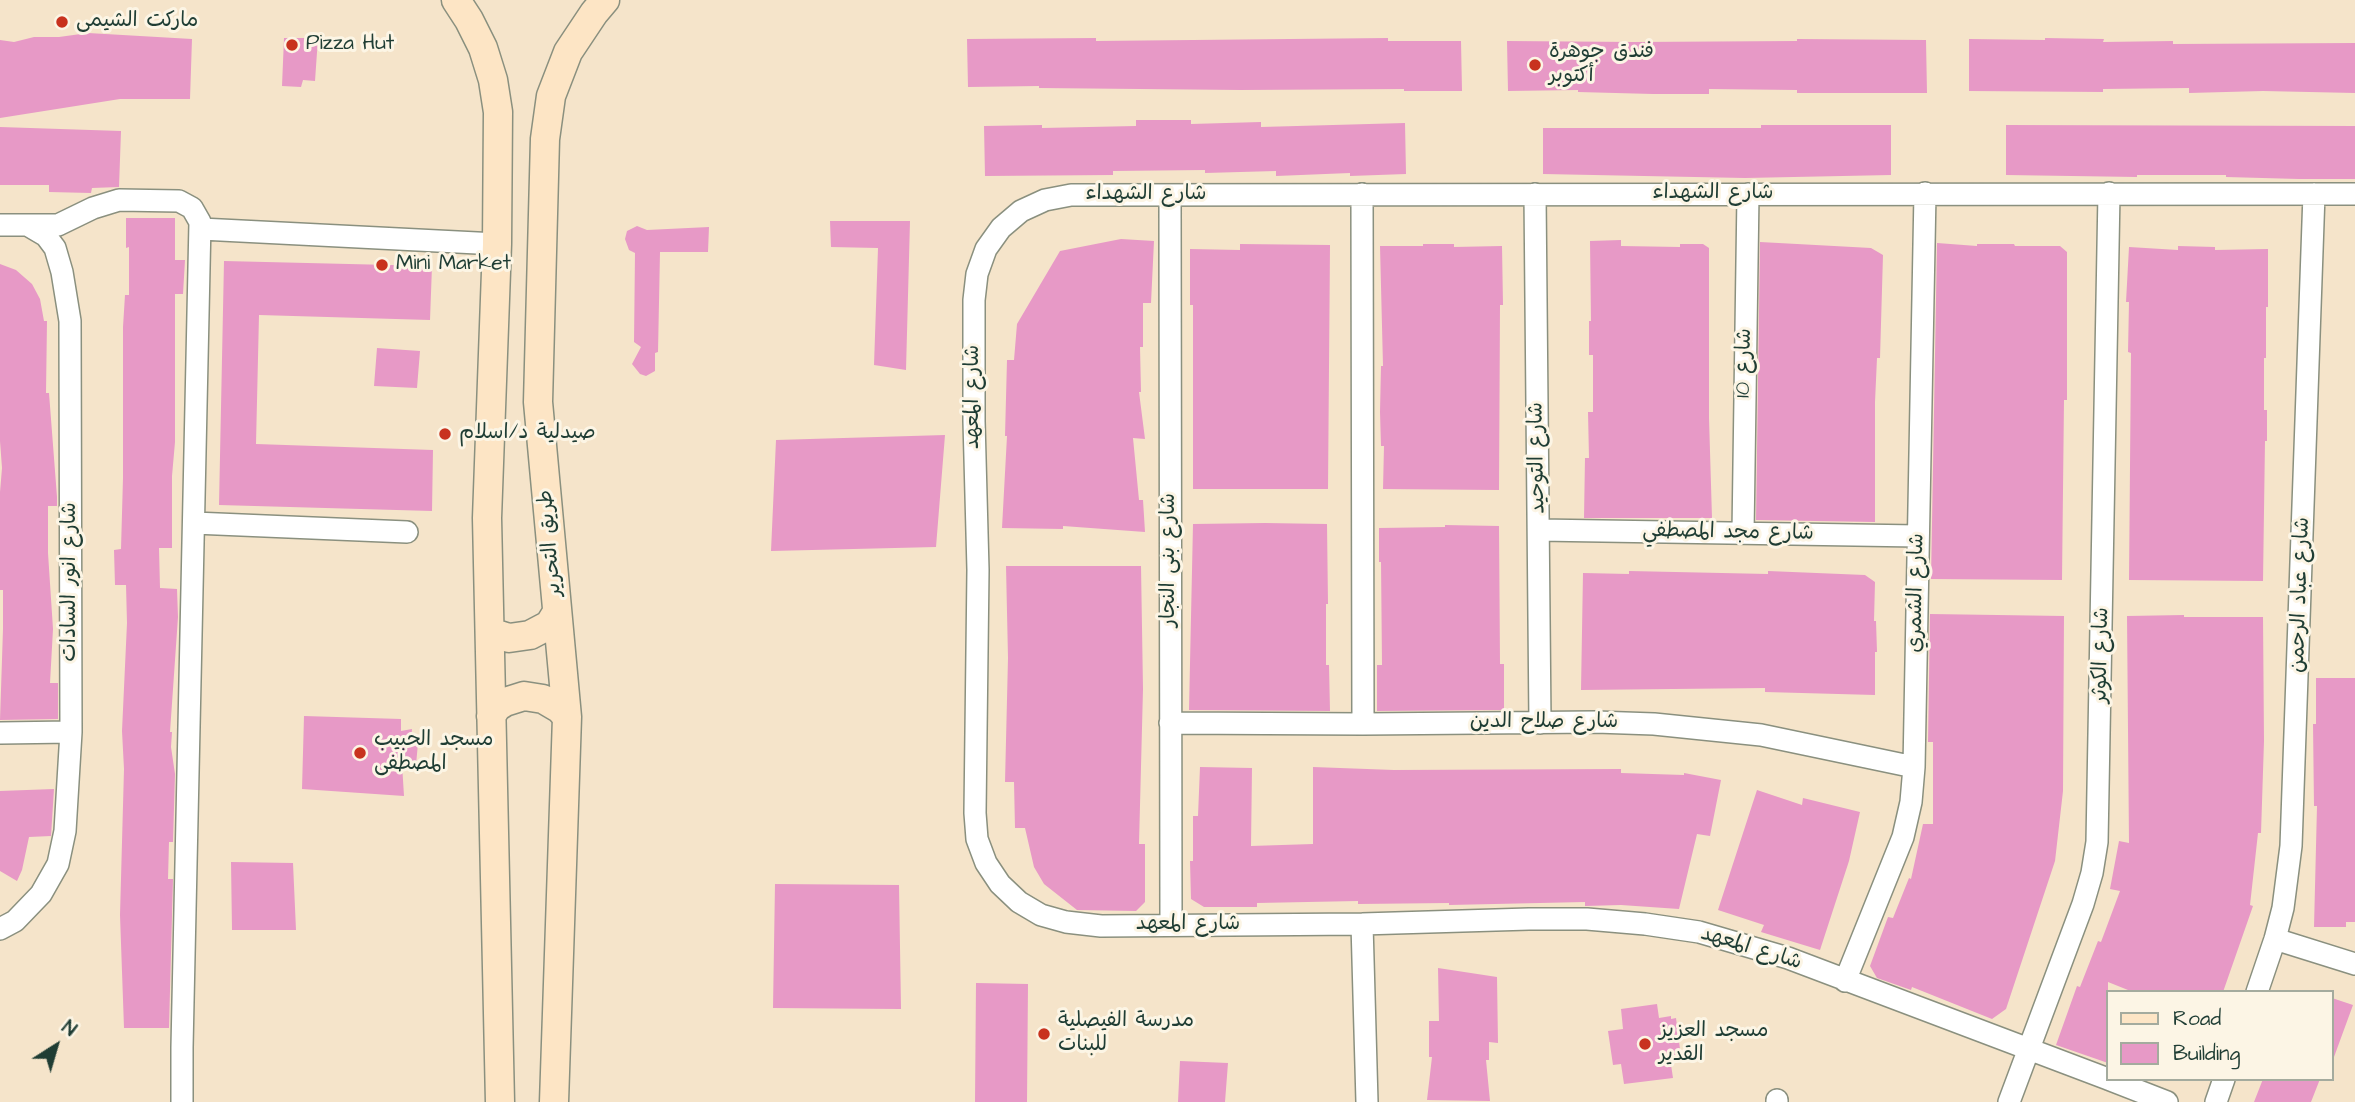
<!DOCTYPE html>
<html>
<head>
<meta charset="utf-8">
<style>
  body { margin:0 }
  #map { position:relative; width:2355px; height:1102px; overflow:hidden; background:#f5e4ca; font-family:"Architects Daughter",sans-serif }
  canvas { display:block }
  .legend { position:absolute; left:2106px; top:990px; width:228px; height:91px; box-sizing:border-box; background:#fcf5e5; border:2px solid #a4ab9e; margin:0; padding:9px 12px; list-style:none; font-size:21px; color:#1f3d34 }
  .legend li { display:flex; align-items:center; gap:14px; height:35px }
  .legend b { width:35px; border:2px solid #a4ab9e }
  .north { position:absolute; left:21px; top:1011px; width:70px; height:70px; -webkit-text-stroke:5px #fcf5e5; paint-order:stroke; rotate:37deg; font-size:19px; font-weight:700; line-height:28px; text-align:center; color:#1f3d34 }
  .north::after { content:''; display:block; margin:auto; width:24px; height:32px; background:#1f3d34; clip-path:polygon(50% 0,100% 100%,50% 72%,0 100%) }
</style>
</head>
<body>
<div id="map">
<canvas width="2355" height="1102"></canvas>
<ul class="legend">
<li><b style="height:9px;background:#fde5c5"></b>Road</li>
<li><b style="height:19px;background:#e799c6"></b>Building</li>
</ul>
<div class="north">N</div>
</div>
<script>
const context = document.querySelector('canvas').getContext('2d');
context.lineJoin = 'round';
function fillPath(path, color) { context.fillStyle = color; context.fill(path, 'evenodd'); }
const shape = rows => new Path2D(rows.map(r => 'M' + r).join(''));
function stroke(path, color, width, dash) { context.strokeStyle = color; context.lineWidth = width; context.lineCap = dash ? 'butt' : 'round'; context.setLineDash(dash || []); context.stroke(path); }
function label(font, color, halo, rows, align = 'center') {
  context.font = font + ' "Architects Daughter","Playpen Sans Arabic",sans-serif'; context.lineWidth = 6; context.setLineDash([]); context.textBaseline = 'middle'; context.strokeStyle = halo; context.fillStyle = color; for (const [text, x, y, turn = 0] of rows) {
    context.save(); context.translate(x, y); context.rotate((+turn || 0) * Math.PI / 180); context.textAlign = isNaN(turn) ? turn : align; if (halo) context.strokeText(text, 0, 0); context.fillText(text, 0, 0); context.restore();
  }
}
fillPath(shape([
  [88,33,192,39,190,99,120,99,0,118,0,40,14,42,34,37,59,37],
  [284,38,318,38,315,81,303,80,301,87,282,86],
  [1096,38,1096,41,1388,38,1388,41,1461,41,1462,91,1404,91,1404,89,1241,90,1039,88,1039,86,968,87,967,39],
  [2045,38,2104,39,2103,42,2173,41,2173,44,2355,43,2355,93,2263,91,2189,93,2189,88,2103,89,2103,92,1969,91,1969,39,2045,40],
  [1797,39,1926,40,1927,93,1797,93,1797,90,1709,89,1709,94,1653,94,1578,92,1578,90,1508,91,1507,41,1635,42,1797,41],
  [1136,120,1191,120,1191,124,1261,122,1261,127,1405,123,1406,174,1350,176,1350,173,1276,176,1276,171,1205,173,1205,170,1113,171,1113,175,985,176,984,126,1042,125,1042,128,1136,126],
  [1761,125,1891,125,1891,175,1745,178,1543,174,1543,128,1761,128],
  [2006,125,2355,126,2355,179,2299,179,2226,177,2226,175,2137,175,2137,177,2006,175],
  [0,127,121,131,119,187,92,188,91,193,49,192,49,185,0,185],
  [126,218,175,218,175,260,185,260,183,294,175,294,175,442,172,476,172,548,159,548,160,588,177,589,178,617,170,732,172,732,171,747,175,774,173,842,169,842,168,879,173,879,169,1028,124,1028,120,915,124,769,122,731,127,623,126,585,115,585,114,550,121,549,123,478,123,327,125,295,129,295,129,247,126,248],
  [830,221,910,221,906,370,874,365,878,248,831,247],
  [637,226,647,230,709,227,708,252,660,252,658,352,655,353,655,371,646,376,640,374,632,364,641,347,634,342,635,253,629,250,625,239,627,231],
  [1121,239,1154,241,1151,303,1143,303,1143,347,1140,347,1141,392,1139,392,1145,439,1133,438,1139,500,1143,500,1145,532,1063,526,1063,529,1002,528,1007,436,1005,436,1007,360,1014,360,1017,324,1060,251],
  [1621,240,1621,246,1680,247,1680,244,1703,244,1709,248,1709,418,1712,518,1584,518,1585,458,1589,458,1588,412,1593,412,1593,355,1589,355,1589,321,1591,321,1590,241],
  [1760,242,1871,248,1883,255,1880,358,1877,358,1875,402,1875,522,1756,520],
  [1937,243,1977,246,1977,244,2014,244,2015,246,2060,246,2067,252,2067,400,2064,400,2062,580,1931,579],
  [1240,244,1330,245,1328,489,1193,489,1193,305,1190,305,1190,249,1240,250],
  [1423,244,1454,244,1454,247,1502,246,1503,305,1500,305,1499,490,1383,489,1384,446,1381,446,1380,412,1381,366,1383,366,1380,246,1423,246],
  [2178,246,2215,247,2215,250,2268,249,2268,307,2266,307,2266,358,2264,358,2264,410,2267,410,2267,441,2265,441,2263,581,2129,580,2131,353,2128,352,2129,302,2126,302,2129,247,2178,250],
  [224,261,432,266,430,320,259,315,256,444,433,450,432,511,219,505],
  [0,264,16,270,32,284,40,299,44,321,47,321,46,393,49,393,57,497,57,506,48,506,48,553,53,629,50,683,58,683,58,719,0,720,3,629,3,590,0,590,0,492,2,468,0,441],
  [377,348,420,351,417,388,374,386],
  [945,435,936,547,771,551,776,440],
  [1265,523,1327,524,1328,604,1326,604,1326,665,1329,665,1330,711,1189,710,1193,524],
  [1445,525,1499,526,1500,664,1504,664,1504,710,1377,711,1377,665,1382,665,1381,562,1379,562,1379,528,1445,527],
  [1006,566,1141,566,1143,689,1139,844,1145,844,1145,902,1136,911,1077,910,1044,884,1034,867,1025,828,1015,828,1014,782,1005,782,1008,658],
  [1629,571,1768,574,1768,571,1865,575,1875,582,1874,621,1876,621,1877,652,1875,652,1875,695,1765,692,1765,688,1581,690,1583,573,1629,574],
  [1930,614,2064,616,2063,791,2055,861,2006,1009,1992,1019,1912,987,1911,990,1877,978,1870,966,1888,917,1893,918,1909,878,1911,879,1923,824,1933,824,1933,742,1928,742],
  [2184,615,2184,617,2263,617,2264,741,2261,833,2258,833,2250,905,2253,906,2223,992,2133,992,2108,982,2108,1063,2056,1045,2077,986,2080,987,2098,941,2101,942,2120,891,2110,889,2119,841,2129,843,2127,616],
  [2316,678,2355,678,2355,922,2346,922,2346,927,2314,927,2317,806,2314,806,2313,724,2316,724],
  [304,716,401,719,401,731,412,729,411,741,418,743,416,765,402,764,404,796,302,789],
  [1200,767,1252,768,1251,846,1313,844,1313,767,1394,770,1621,769,1621,773,1684,775,1684,773,1721,780,1710,836,1697,834,1679,909,1621,905,1585,906,1585,902,1449,905,1449,903,1358,904,1358,901,1257,903,1257,907,1204,907,1191,899,1190,861,1193,861,1193,816,1198,816],
  [54,789,51,836,29,837,22,870,17,881,0,871,0,791],
  [1757,790,1802,805,1803,798,1860,812,1849,861,1820,950,1761,932,1764,925,1718,910],
  [231,862,293,863,296,930,232,930],
  [775,884,899,885,901,1009,773,1008],
  [1438,968,1497,977,1498,1043,1489,1042,1489,1060,1486,1060,1490,1101,1427,1100,1432,1057,1429,1057,1429,1021,1439,1021],
  [976,983,1028,984,1027,1102,975,1102],
  [2332,998,2353,1005,2334,1057,2332,1057],
  [1657,1004,1659,1018,1671,1016,1671,1019,1676,1018,1681,1057,1670,1058,1673,1078,1624,1084,1621,1064,1613,1065,1608,1031,1623,1029,1621,1009],
  [1180,1061,1228,1063,1225,1102,1178,1102],
  [2263,1079,2320,1079,2311,1102,2254,1102]
]), '#e799c6');
const street = shape([
  [1362,194,1363,724],
  [1535,194,1540,723],
  [1170,195,1171,925],
  [0,225,58,225,93,208,119,200,179,201,192,208,200,222,182,1047,182,1102],
  [201,229,497,244],
  [194,523,407,532],
  [1539,530,1918,536],
  [1743,533,1748,194],
  [1170,723,1363,724,1596,722,1654,724,1761,735,1914,767],
  [0,733,71,732],
  [1362,924,1367,1102],
  [0,929,15,921,41,894,58,864,65,831,71,732,70,321,62,272,55,248,46,236,29,226],
  [2275,939,2355,964],
  [1845,981,1903,837,1911,802,1914,767,1925,193],
  [2257,992,2275,939,2283,908,2291,846,2314,194],
  [2108,1079,1788,958,1699,932,1645,924,1587,919,1529,919,1362,924,1101,926,1066,922,1041,915,1019,902,1000,884,986,863,977,839,975,813,978,570,974,421,974,300,977,274,986,249,1001,228,1021,211,1045,200,1071,195,2355,194],
  [2108,1079,2167,1102],
  [1777,1102,1777,1100],
  [2009,1102,2083,904,2092,873,2097,842,2109,193],
  [2216,1102,2224,1079]
]);
const secondary = shape([
  [456,0,469,20,483,48,493,80,498,112,497,244,487,518,500,1102],
  [490,632,509,638,530,635,549,625,557,612],
  [491,716,497,707,505,702,524,696,543,699,560,709,567,717],
  [554,1102,567,717,538,402,545,139,551,96,568,52,594,13,605,0]
]);
stroke(street, '#8a907f', 24);
stroke(secondary, '#8a907f', 31);
stroke(street, '#fff', 21);
stroke(secondary, '#fde5c5', 28);
for (const [x, y, r, color] of [
  [62,22,7,"#c8321e"],
  [292,45,7,"#c8321e"],
  [1535,65,7,"#c8321e"],
  [382,265,7,"#c8321e"],
  [445,434,7,"#c8321e"],
  [360,753,7,"#c8321e"],
  [1044,1034,7,"#c8321e"],
  [1645,1044,7,"#c8321e"]
]) { const dot = new Path2D(); dot.arc(x, y, r, 0, 2 * Math.PI); context.fillStyle = color; context.fill(dot); stroke(dot, '#fcf5e5', 2.5); }
label('21px', '#1f3d34', '#fcf5e5', [
  ["ماركت الشيمى",76,22],
  ["Pizza Hut",306,45],
  ["فندق جوهرة",1549,53],
  ["أكتوبر",1549,77],
  ["Mini Market",396,265],
  ["صيدلية د/اسلام",459,434],
  ["مسجد الحبيب",374,741],
  ["المصطفى",374,765],
  ["مدرسة الفيصلية",1058,1022],
  ["للبنات",1058,1046],
  ["مسجد العزيز",1659,1032],
  ["القدير",1659,1056]
], 'left');
label('21px', '#1f3d34', '#fcf5e5', [
  ["شارع الشهداء",1713,194],
  ["شارع الشهداء",1146,195],
  ["شارع 10",1745,363,-89],
  ["شارع المعهد",974,397,-90],
  ["شارع التوحيد",1538,458,-91],
  ["شارع مجد المصطفي",1728,533,1],
  ["طريق التحرير",551,543,-95],
  ["شارع بنى النجار",1170,560,-90],
  ["شارع انور السادات",71,582,-90],
  ["شارع الشمري",1917,593,-89],
  ["شارع عباد الرحمن",2301,595,-88],
  ["شارع الكوثر",2102,655,-89],
  ["شارع صلاح الدين",1544,723],
  ["شارع المعهد",1188,925],
  ["شارع المعهد",1751,949,17]
]);
</script>
</body>
</html>
